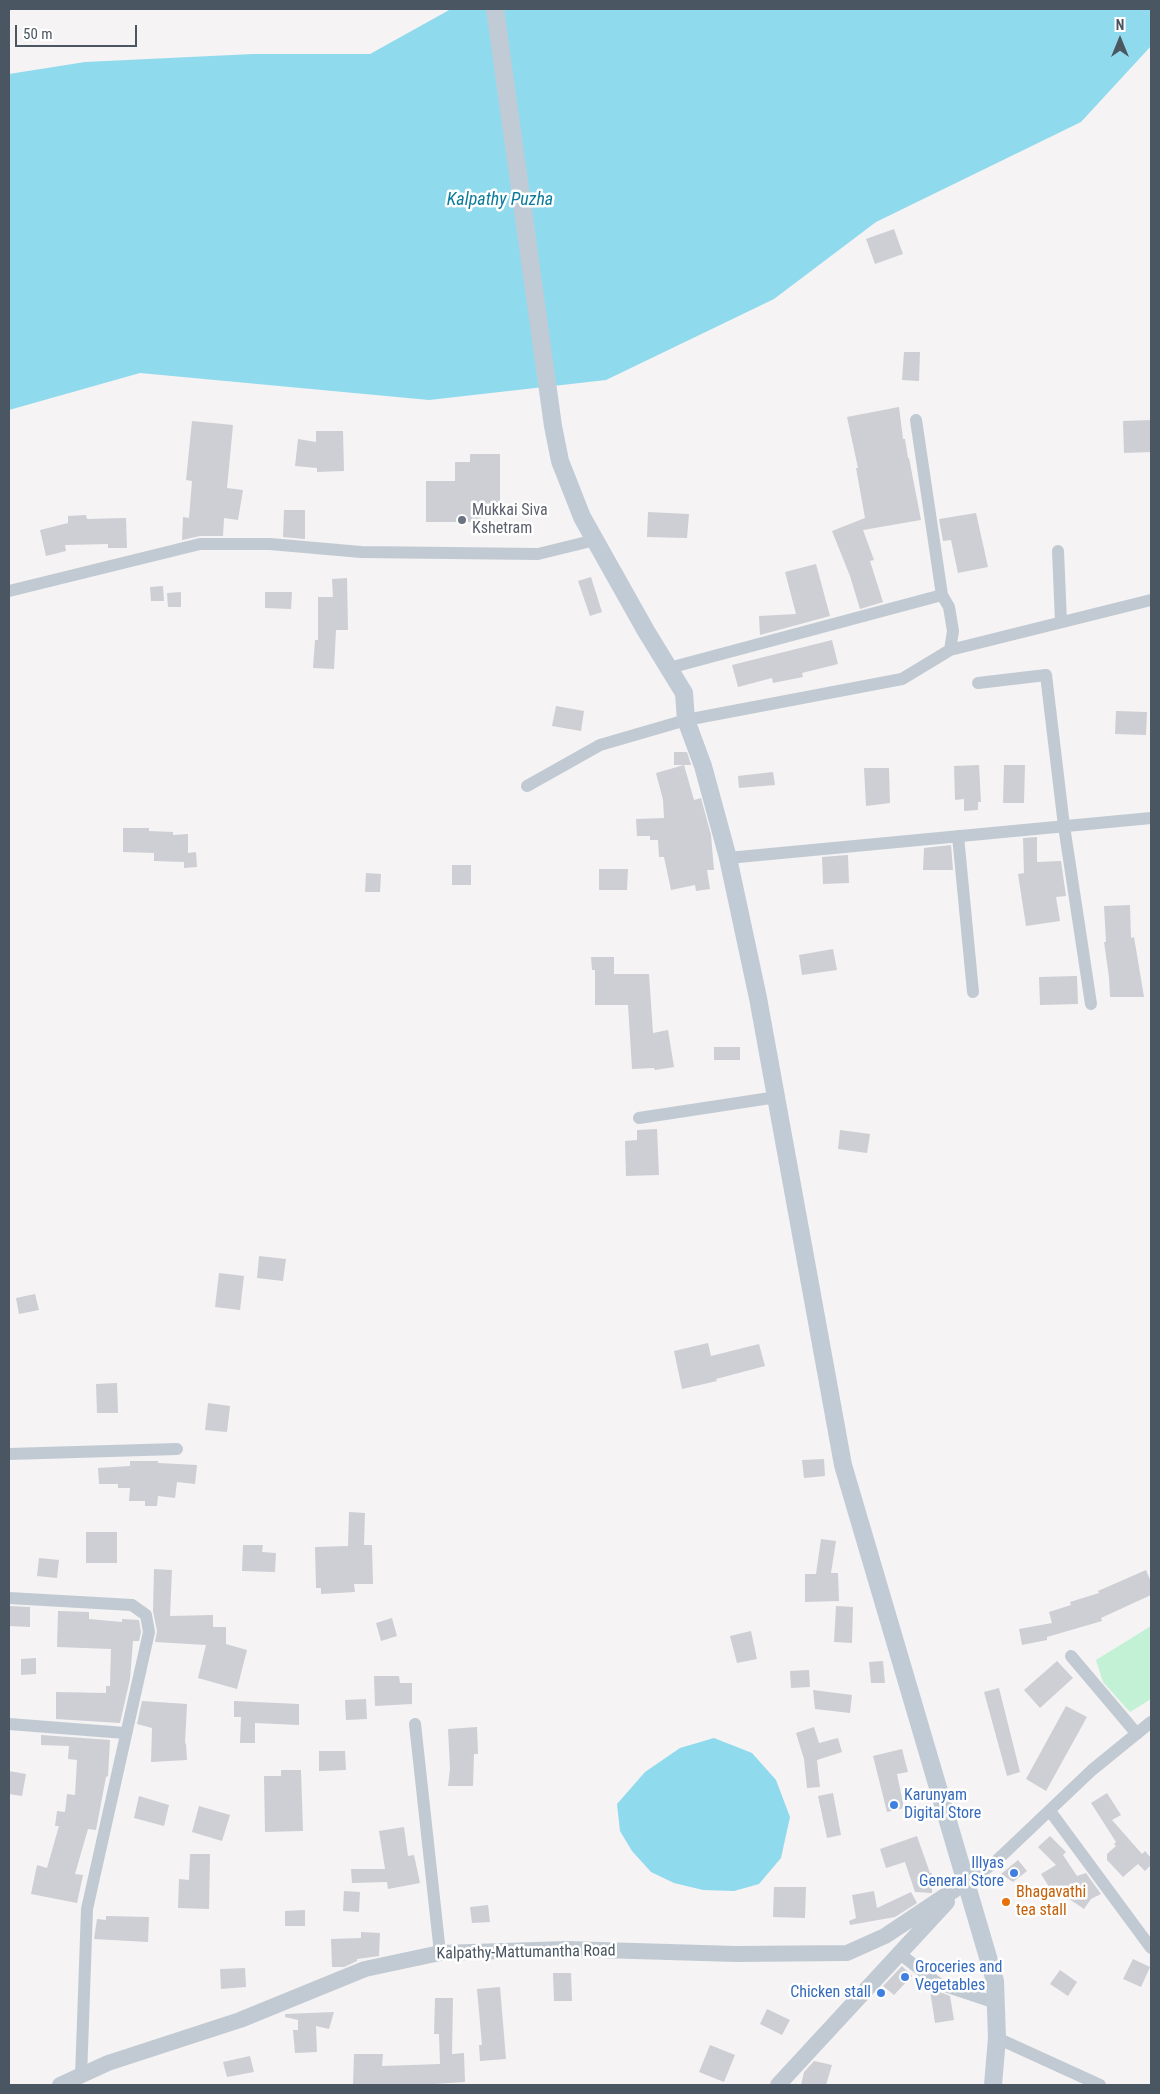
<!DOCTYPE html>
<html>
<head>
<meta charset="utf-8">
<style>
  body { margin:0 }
  #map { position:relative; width:1160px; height:2094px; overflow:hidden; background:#f5f3f3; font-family:"Roboto Condensed",sans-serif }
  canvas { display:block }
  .frame { position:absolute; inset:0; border:10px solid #4a5661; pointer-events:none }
  .north { position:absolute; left:1095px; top:15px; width:50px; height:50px; -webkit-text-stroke:4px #fff; paint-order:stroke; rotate:0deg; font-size:14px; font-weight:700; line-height:20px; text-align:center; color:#4a5661 }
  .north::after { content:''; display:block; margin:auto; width:18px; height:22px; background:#4a5661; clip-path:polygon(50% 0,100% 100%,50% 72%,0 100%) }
  .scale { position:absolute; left:15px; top:25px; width:122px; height:22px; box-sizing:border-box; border:2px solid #4a5661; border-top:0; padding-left:6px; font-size:15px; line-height:18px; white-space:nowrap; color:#4a5661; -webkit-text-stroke:4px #fff; paint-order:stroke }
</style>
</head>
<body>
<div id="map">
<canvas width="1160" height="2094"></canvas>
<div class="frame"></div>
<div class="north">N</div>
<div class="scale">50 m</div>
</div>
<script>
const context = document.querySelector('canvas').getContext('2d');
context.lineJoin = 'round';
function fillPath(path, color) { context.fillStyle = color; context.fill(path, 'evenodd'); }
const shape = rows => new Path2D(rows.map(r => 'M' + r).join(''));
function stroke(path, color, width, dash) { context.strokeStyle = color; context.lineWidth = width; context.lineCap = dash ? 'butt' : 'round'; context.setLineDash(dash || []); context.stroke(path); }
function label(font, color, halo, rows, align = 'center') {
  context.font = font + ' "Roboto Condensed",sans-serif'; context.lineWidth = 5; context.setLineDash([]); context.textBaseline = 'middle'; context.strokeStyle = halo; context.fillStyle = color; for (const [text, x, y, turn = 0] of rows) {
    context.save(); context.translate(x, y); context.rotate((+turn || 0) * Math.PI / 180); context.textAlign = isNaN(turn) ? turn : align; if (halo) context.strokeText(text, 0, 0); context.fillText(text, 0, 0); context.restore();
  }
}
fillPath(shape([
  [1151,1626,1151,1699,1130,1712,1103,1682,1096,1660]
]), '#c3f1d5');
fillPath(shape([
  [451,9,1151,9,1151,46,1081,122,876,222,774,299,606,380,429,400,140,373,9,410,9,74,85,62,253,54,370,54],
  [714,1738,752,1753,776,1780,790,1817,781,1858,759,1884,734,1891,703,1890,674,1883,651,1872,632,1851,620,1831,617,1804,645,1772,680,1748]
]), '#90daee');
fillPath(shape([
  [894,229,903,254,875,264,866,239],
  [904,352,920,352,919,381,902,380],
  [899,407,903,439,905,439,908,458,909,458,921,520,863,530,874,560,870,561,883,602,860,609,850,576,832,531,865,518,856,468,858,468,847,417],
  [1151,420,1151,452,1124,453,1123,421],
  [192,421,233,425,227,488,243,490,238,520,224,518,223,536,200,536,182,540,183,517,189,518,192,481,186,480],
  [316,431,343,431,344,471,317,472,317,468,295,466,298,439,316,442],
  [470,454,500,454,500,508,481,508,481,522,426,522,426,481,455,481,455,462,470,462],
  [284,510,305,510,305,539,283,537],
  [648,512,689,514,687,538,647,537],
  [976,513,988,567,958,573,951,540,943,541,939,519],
  [86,515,87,519,126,518,127,548,108,548,108,544,65,545,66,551,46,556,40,530,68,523,68,516],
  [816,564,830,616,760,635,759,616,796,614,785,572],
  [591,577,602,612,590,616,578,581],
  [347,578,348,630,336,630,334,669,313,668,315,640,318,640,318,597,333,597,332,579],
  [163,586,164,601,151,601,150,587],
  [181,592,181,607,168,607,167,593],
  [265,592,292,592,291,609,265,608],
  [832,640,838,664,802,673,803,677,773,683,772,678,738,687,732,665],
  [556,706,584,711,581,731,552,726],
  [1116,711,1147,712,1146,735,1115,734],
  [674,752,687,752,691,765,674,765],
  [684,765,694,800,701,798,711,835,714,870,707,870,710,889,696,891,695,885,671,890,664,857,659,857,658,840,650,840,650,836,637,836,636,819,664,818,663,800,656,773],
  [979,765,981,802,978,802,978,810,964,811,964,799,955,800,954,766],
  [1004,765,1025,765,1024,803,1003,803],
  [864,768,889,768,890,803,866,806],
  [773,772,775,785,739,788,738,776],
  [123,828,149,828,149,831,173,832,173,835,188,834,188,853,196,852,197,867,184,868,184,862,154,861,154,853,123,852],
  [1037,837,1037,862,1061,861,1066,896,1056,897,1060,921,1026,926,1018,874,1024,873,1023,838],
  [951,845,953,870,923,870,924,848],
  [848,855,849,883,823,884,822,857],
  [452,865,471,865,471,885,452,885],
  [599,869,628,869,627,890,599,890],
  [366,873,381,874,380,892,365,892],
  [1130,905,1131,938,1134,937,1144,997,1110,997,1109,977,1104,942,1106,942,1104,906],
  [833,949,837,970,802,975,799,955],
  [591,957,614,957,614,974,649,974,653,1033,668,1030,674,1067,655,1070,654,1068,632,1069,628,1005,595,1005,595,970,592,970],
  [1077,976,1078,1004,1040,1005,1039,977],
  [714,1047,740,1047,740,1060,714,1060],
  [657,1129,659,1175,626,1176,625,1141,637,1140,637,1130],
  [840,1130,870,1134,867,1153,838,1149],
  [259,1256,286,1259,283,1281,257,1278],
  [219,1273,244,1276,240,1310,215,1307],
  [35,1294,39,1310,19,1314,16,1298],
  [708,1343,711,1356,759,1344,765,1366,716,1379,717,1381,682,1389,674,1351],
  [117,1383,118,1413,97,1413,96,1384],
  [208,1403,230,1406,227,1432,205,1430],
  [824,1459,825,1476,804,1478,802,1460],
  [130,1461,158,1461,158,1463,197,1465,195,1484,177,1482,175,1498,158,1496,157,1506,145,1506,145,1501,129,1501,130,1488,118,1488,118,1484,99,1484,98,1468,130,1466],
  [349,1512,365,1513,364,1545,372,1545,373,1584,354,1584,355,1592,321,1594,321,1588,316,1588,315,1547,348,1546],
  [86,1532,117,1532,117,1563,86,1563],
  [821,1539,836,1541,831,1573,838,1573,839,1601,805,1602,805,1574,816,1574],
  [243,1545,263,1545,262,1552,276,1553,275,1572,242,1571],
  [39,1558,59,1560,57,1578,37,1576],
  [154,1569,172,1570,170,1616,213,1615,213,1627,226,1627,226,1644,247,1650,237,1689,198,1678,206,1645,155,1642,157,1631,153,1611],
  [1146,1570,1151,1582,1151,1595,1101,1618,1102,1621,1047,1637,1047,1640,1022,1645,1019,1629,1052,1623,1049,1612,1071,1605,1070,1602,1099,1593,1098,1591],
  [9,1606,30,1607,30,1627,9,1626],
  [836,1606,853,1607,852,1643,834,1642],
  [58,1611,89,1612,89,1619,122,1622,122,1619,139,1620,141,1632,139,1641,133,1641,130,1679,120,1723,56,1719,56,1692,106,1693,106,1686,110,1686,111,1649,57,1647],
  [392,1618,397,1636,381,1641,376,1623],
  [751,1631,757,1659,737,1663,730,1636],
  [36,1658,36,1674,21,1675,21,1659],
  [883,1661,885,1683,871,1683,869,1662],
  [1057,1661,1073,1678,1040,1708,1024,1690],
  [809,1670,810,1687,791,1688,790,1671],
  [374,1676,399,1676,400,1683,412,1683,412,1704,375,1706],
  [999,1688,1020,1772,1007,1776,984,1692],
  [813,1690,852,1695,850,1713,815,1709],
  [366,1699,367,1719,346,1720,345,1700],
  [142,1701,187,1704,185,1744,186,1743,187,1760,151,1762,152,1728,137,1724],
  [234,1701,299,1704,299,1725,255,1723,255,1743,240,1743,241,1717,234,1717],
  [1066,1706,1087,1717,1046,1791,1026,1779],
  [477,1727,478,1754,474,1754,473,1786,448,1786,450,1769,448,1729],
  [814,1727,819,1743,838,1738,842,1752,817,1760,820,1787,807,1788,804,1759,796,1733],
  [41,1735,110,1740,108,1776,106,1777,96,1830,88,1829,75,1874,83,1875,77,1903,31,1894,37,1865,47,1868,59,1826,55,1826,57,1811,65,1812,67,1794,75,1795,77,1760,68,1759,69,1746,41,1745],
  [902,1749,908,1772,897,1774,904,1808,887,1812,873,1756],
  [319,1751,345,1751,346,1770,319,1771],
  [281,1770,301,1770,303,1831,265,1832,264,1776,281,1776],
  [9,1771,26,1774,22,1796,9,1794],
  [833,1793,841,1835,827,1838,818,1796],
  [1107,1793,1121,1815,1112,1820,1142,1854,1145,1851,1151,1858,1151,1865,1145,1871,1138,1864,1123,1877,1107,1860,1107,1854,1116,1846,1114,1844,1116,1842,1091,1803],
  [139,1796,169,1805,164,1826,134,1818],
  [199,1806,230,1815,222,1841,192,1832],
  [404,1827,408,1856,414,1855,420,1883,388,1889,387,1882,352,1883,351,1869,385,1869,379,1831],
  [917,1836,930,1873,932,1873,932,1893,915,1892,905,1862,886,1868,880,1849],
  [1050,1836,1066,1852,1063,1855,1077,1876,1086,1873,1101,1894,1091,1899,1084,1909,1059,1892,1054,1895,1041,1874,1056,1865,1038,1847],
  [190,1854,210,1854,209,1909,178,1908,179,1879,189,1880],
  [1018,1860,1027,1871,1013,1882,1001,1874],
  [774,1887,806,1887,805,1918,773,1917],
  [344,1891,360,1892,359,1912,343,1911],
  [874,1891,877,1908,911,1892,917,1903,895,1917,850,1925,849,1921,856,1918,852,1895],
  [488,1905,490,1922,472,1923,470,1907],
  [305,1910,305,1926,285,1926,285,1911],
  [106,1916,149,1917,148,1942,94,1939,97,1919,106,1920],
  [361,1932,380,1933,379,1956,357,1959,357,1961,344,1967,332,1967,331,1939,361,1938],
  [1133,1959,1150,1967,1141,1987,1123,1979],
  [902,1966,912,1976,894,1995,883,1986],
  [245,1968,246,1987,221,1989,220,1969],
  [1060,1970,1077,1982,1068,1996,1050,1984],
  [553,1973,571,1973,572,2001,554,2001],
  [500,1987,506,2059,480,2061,479,2045,482,2045,477,1989],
  [933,1989,950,1996,954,2020,935,2023,930,1990],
  [435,1998,453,1998,452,2054,464,2053,465,2082,419,2085,353,2085,354,2054,383,2054,382,2066,440,2064,439,2034,434,2034],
  [767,2009,790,2020,782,2035,760,2024],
  [334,2012,329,2029,316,2026,317,2052,295,2053,293,2030,298,2030,298,2020,285,2017,285,2014],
  [710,2045,735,2055,724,2082,699,2072],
  [250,2056,254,2072,227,2077,223,2062],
  [814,2061,832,2065,826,2085,801,2085,804,2072]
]), '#cdcfd5');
stroke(shape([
  [916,420,942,595,949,607,953,631,950,650],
  [1058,551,1061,622],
  [9,591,200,544,270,544,361,552,538,554,595,540],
  [669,668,942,595],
  [978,683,1046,675,1064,826,1091,1004],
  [527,786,600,745,686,720,902,679,950,650,1151,600],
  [958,836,973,992],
  [728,858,1151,818],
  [639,1118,777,1097],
  [9,1454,177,1449],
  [9,1598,132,1605,146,1615,149,1632,87,1909,81,2077],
  [1071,1656,1137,1734],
  [9,1724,125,1733],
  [415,1724,440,1953],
  [1050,1811,1151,1948],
  [966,1882,993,1864,1092,1770,1151,1722],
  [900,1954,939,1984,996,2003],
  [997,2038,1100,2085]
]), '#c1cad2', 12);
stroke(shape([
  [60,2085,108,2063,240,2020,365,1969,440,1953,567,1949,736,1954,847,1953,885,1936,966,1882],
  [778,2085,947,1902]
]), '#c1cad2', 16);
stroke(shape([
  [495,9,553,426,560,461,582,517,646,631,684,693,686,720,703,766,728,858,758,998,843,1465,995,1981,997,2038,993,2085]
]), '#c1cbd6', 18);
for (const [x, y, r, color] of [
  [462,520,5,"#6b7280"],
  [894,1805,5,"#3f7fe0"],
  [1014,1873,5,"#3f7fe0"],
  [1006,1902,5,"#e8710a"],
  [905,1977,5,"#3f7fe0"],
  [881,1993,5,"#3f7fe0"]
]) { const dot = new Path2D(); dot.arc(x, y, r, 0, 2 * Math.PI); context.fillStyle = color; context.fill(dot); stroke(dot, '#fff', 2); }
label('16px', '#5b616d', '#fff', [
  ["Mukkai Siva",472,511],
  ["Kshetram",472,529]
], 'left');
label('16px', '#366cbe', '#fff', [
  ["Karunyam",904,1796],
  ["Digital Store",904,1814],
  ["Illyas",1004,1864,"right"],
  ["General Store",1004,1882,"right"],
  ["Groceries and",915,1968],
  ["Vegetables",915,1986],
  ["Chicken stall",871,1993,"right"]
], 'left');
label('16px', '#c56008', '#fff', [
  ["Bhagavathi",1016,1893],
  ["tea stall",1016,1911]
], 'left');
label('16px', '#4a5661', '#fff', [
  ["Kalpathy-Mattumantha Road",526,1953,-1]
]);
label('italic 18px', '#0c7c9b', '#fff', [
  ["Kalpathy Puzha",500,200]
]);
</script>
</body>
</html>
